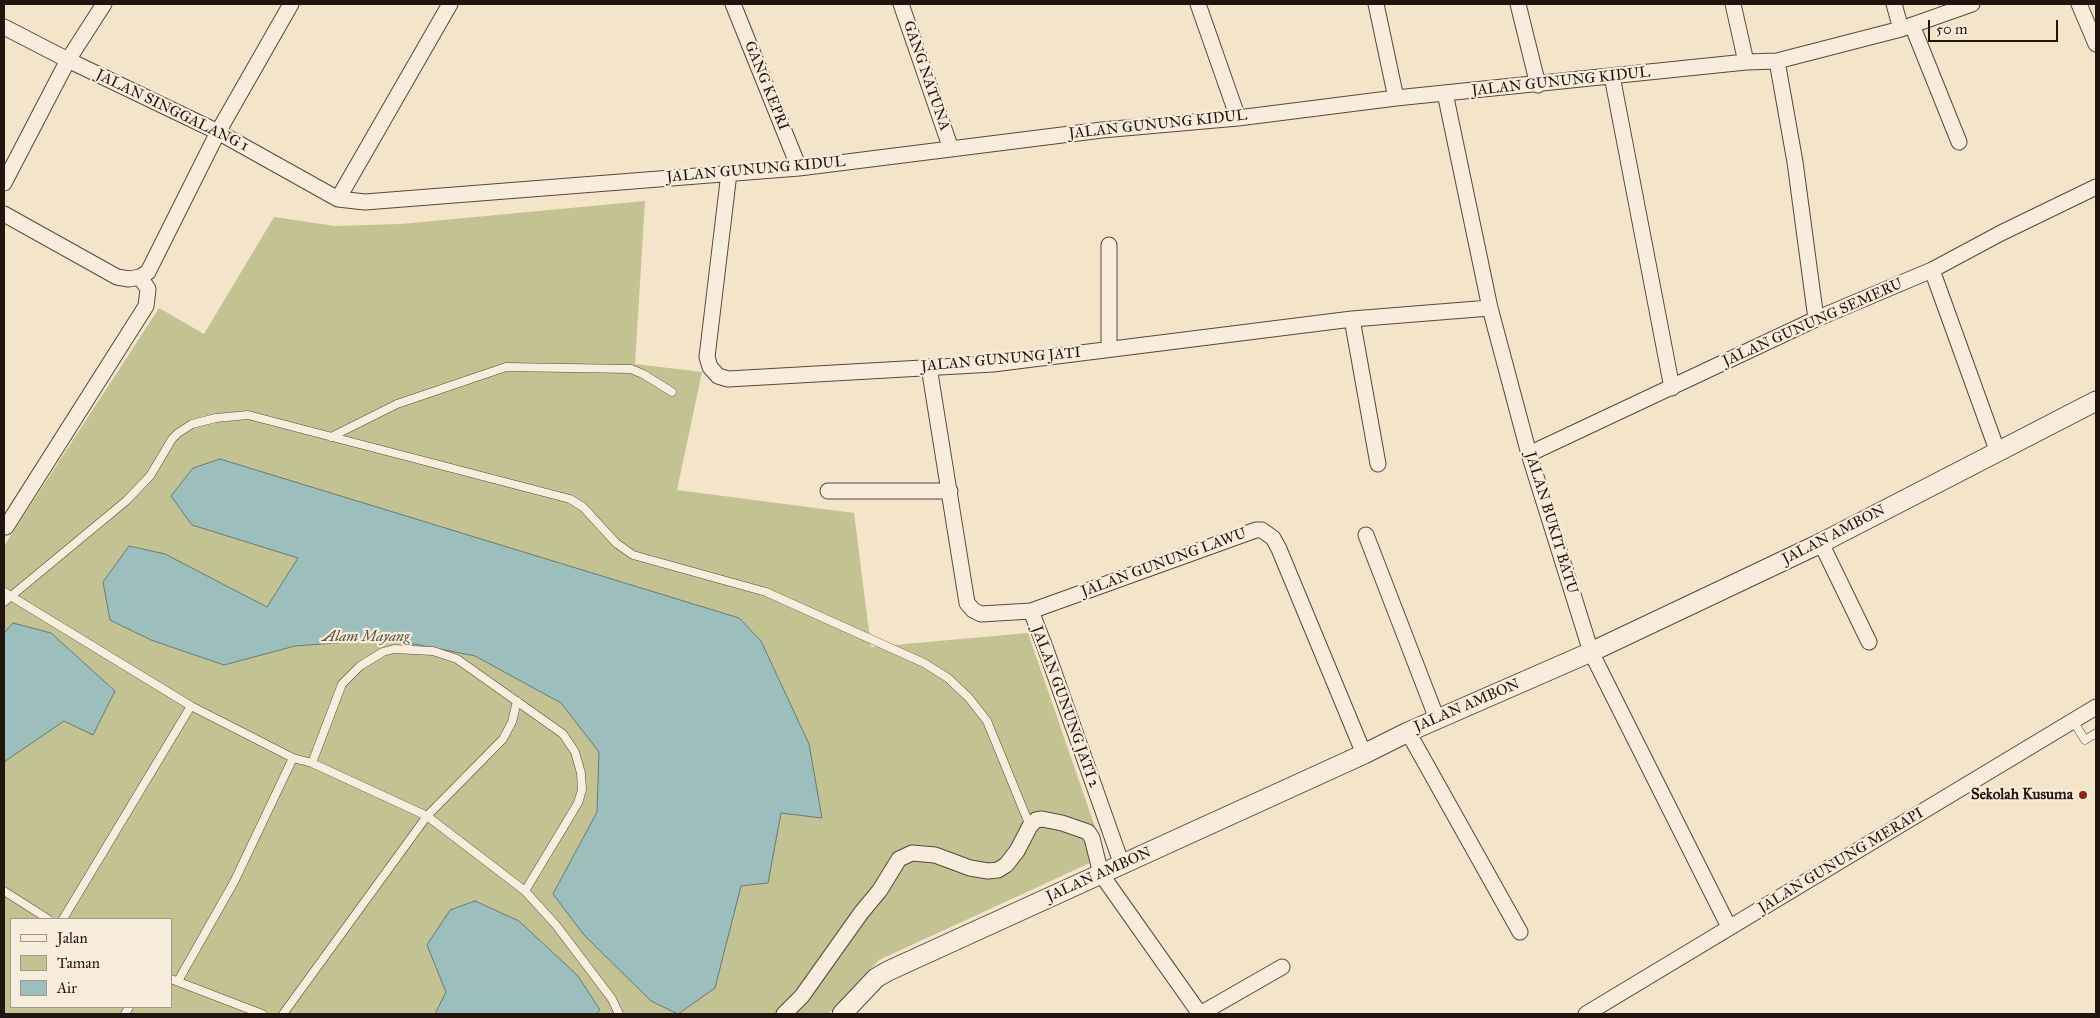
<!DOCTYPE html>
<html>
<head>
<meta charset="utf-8">
<style>
  body { margin:0 }
  #map { position:relative; width:2100px; height:1018px; overflow:hidden; background:#f4e4ca; font-family:"IM FELL Great Primer",serif }
  canvas { display:block }
  .frame { position:absolute; inset:0; border:5px solid #21150e; pointer-events:none }
  .legend { position:absolute; left:10px; top:918px; width:162px; height:90px; box-sizing:border-box; background:#f8eddd; border:1px solid #a2978a; margin:0; padding:6px 9px; list-style:none; font-size:15px; color:#21150e }
  .legend li { display:flex; align-items:center; gap:10px; height:25px }
  .legend b { width:25px; border:1px solid #a2978a }
  .scale { position:absolute; left:1928px; top:20px; width:130px; height:22px; box-sizing:border-box; border:2px solid #21150e; border-top:0; padding-left:6px; font-size:15px; line-height:18px; white-space:nowrap; color:#21150e; -webkit-text-stroke:4px #f8eddd; paint-order:stroke }
</style>
</head>
<body>
<div id="map">
<canvas width="2100" height="1018"></canvas>
<div class="frame"></div>
<ul class="legend">
<li><b style="height:6px;background:#f8eddd"></b>Jalan</li>
<li><b style="height:14px;background:#c2c292"></b>Taman</li>
<li><b style="height:14px;background:#9cbebc"></b>Air</li>
</ul>
<div class="scale">50 m</div>
</div>
<script>
const context = document.querySelector('canvas').getContext('2d');
context.lineJoin = 'round';
function fillPath(path, color) { context.fillStyle = color; context.fill(path, 'evenodd'); }
const shape = rows => new Path2D(rows.map(r => 'M' + r).join(''));
function stroke(path, color, width, dash) { context.strokeStyle = color; context.lineWidth = width; context.lineCap = dash ? 'butt' : 'round'; context.setLineDash(dash || []); context.stroke(path); }
function label(font, color, halo, rows, align = 'center') {
  context.font = font + ' "IM FELL Great Primer",serif'; context.lineWidth = 4.5; context.setLineDash([]); context.textBaseline = 'middle'; context.strokeStyle = halo; context.fillStyle = color; for (const [text, x, y, turn = 0] of rows) {
    context.save(); context.translate(x, y); context.rotate((+turn || 0) * Math.PI / 180); context.textAlign = isNaN(turn) ? turn : align; if (halo) context.strokeText(text, 0, 0); context.fillText(text, 0, 0); context.restore();
  }
}
fillPath(shape([
  [645,201,635,364,702,372,677,490,854,513,871,647,1028,633,1105,856,879,960,828,1014,4,1014,4,546,159,308,204,334,274,217,335,226,401,224],
  [11,919,171,919,171,1007,11,1007]
]), '#c2c292');
const water = shape([
  [220,459,739,618,761,641,809,744,822,818,781,813,768,883,741,886,715,988,678,1014,651,1001,584,935,553,894,597,812,599,752,561,703,475,656,389,639,295,646,224,665,151,640,110,620,103,582,129,546,165,554,267,607,298,558,192,525,171,496,193,468,220,459],
  [13,623,51,633,115,691,93,735,64,721,4,762,4,633,13,623],
  [475,901,519,921,578,976,600,1010,596,1014,435,1014,446,992,427,945,450,910,475,901]
]);
fillPath(water, '#9cbebc');
stroke(water, '#6b7a76', 1);
const service = shape([
  [331,437,397,404,506,367,631,369,643,374,672,392],
  [4,592,191,706,293,758,312,763,427,816,525,891,556,925,612,999,619,1014],
  [4,602,126,501,150,476,172,439,178,433,192,424,216,418,248,415,570,499,583,507,616,543,633,555,766,592,924,663,948,678,969,698,987,721,1030,826],
  [2073,721,2085,740,2096,733],
  [312,763,342,684,360,666,383,652,394,649,433,651,457,659,563,734,575,752,581,773,582,790,578,803,525,891],
  [4,891,48,919],
  [63,919,191,706],
  [171,979,262,1014],
  [178,981,234,882,293,758],
  [125,1014,129,1007],
  [283,1014,427,816,503,739,512,722,517,701]
]);
const minor = shape([
  [733,4,799,168],
  [901,4,951,149],
  [1198,4,1238,118],
  [1376,4,1396,98],
  [1518,4,1538,85],
  [1733,4,1746,62],
  [1894,4,1901,29],
  [2079,4,2096,44],
  [1912,25,1959,142],
  [4,27,68,60,218,132,338,199,365,202,799,168,1102,130,1238,118,1396,98,1746,62,1777,61,1901,29,1972,4],
  [1777,61,1795,162,1816,319],
  [1612,76,1672,388],
  [1445,93,1490,308,1529,454,1591,652,1729,927],
  [729,173,707,357,710,367,718,376,728,379,993,364,1352,319,1490,308],
  [4,183,68,60,104,4],
  [338,199,450,4],
  [4,214,117,277,129,279,140,277,148,272,218,132,291,4],
  [1932,270,1997,450],
  [1352,319,1378,464],
  [1109,349,1109,245],
  [929,367,967,603,973,610,981,614,1031,611,1045,647,1122,865],
  [1529,454,1816,319,1932,270,2001,233,2096,187],
  [828,491,950,491],
  [6,527,146,306,148,289,140,277],
  [1366,535,1437,719],
  [1821,543,1869,642],
  [1031,611,1256,530,1262,530,1273,538,1279,549,1364,754],
  [1408,732,1520,932],
  [784,1014,802,996,861,913,880,890,899,859,912,853,935,855,970,868,988,871,998,870,1006,865,1017,851,1030,826,1036,820,1042,819,1062,823,1088,832,1092,838,1101,874,1200,1014],
  [1200,1014,1282,967],
  [1586,1014,2096,707]
]);
const tertiary = shape([
  [842,1014,876,978,888,971,1364,754,1408,732,1591,652,1821,543,2096,401]
]);
stroke(service, '#56493d', 9);
stroke(minor, '#56493d', 17);
stroke(tertiary, '#56493d', 21);
stroke(service, '#f8eddd', 8);
stroke(minor, '#f8eddd', 15);
stroke(tertiary, '#f8eddd', 19);
for (const [x, y, r, color] of [
  [2083,795,5,"#8f2418"]
]) { const dot = new Path2D(); dot.arc(x, y, r, 0, 2 * Math.PI); context.fillStyle = color; context.fill(dot); stroke(dot, '#f8eddd', 2); }
label('15px', '#21150e', '#f8eddd', [
  ["GANG NATUNA",926,76,71],
  ["JALAN GUNUNG KIDUL",1561,82,-6],
  ["GANG KEPRI",766,86,68],
  ["JALAN SINGGALANG 1",172,111,26],
  ["JALAN GUNUNG KIDUL",1158,125,-6],
  ["JALAN GUNUNG KIDUL",756,170,-5],
  ["JALAN GUNUNG SEMERU",1813,323,-24],
  ["JALAN GUNUNG JATI",1001,360,-5],
  ["JALAN BUKIT BATU",1551,523,73],
  ["JALAN AMBON",1834,535,-27],
  ["JALAN GUNUNG LAWU",1164,563,-20],
  ["JALAN AMBON",1467,706,-23],
  ["JALAN GUNUNG JATI 2",1065,707,70],
  ["JALAN GUNUNG MERAPI",1841,861,-31],
  ["JALAN AMBON",1099,875,-24]
]);
label('italic 15px', '#59523c', '#f8eddd', [
  ["Alam Mayang",366,637]
]);
label('bold 15px', '#21150e', '#f8eddd', [
  ["Sekolah Kusuma",2073,795]
], 'right');
</script>
</body>
</html>
